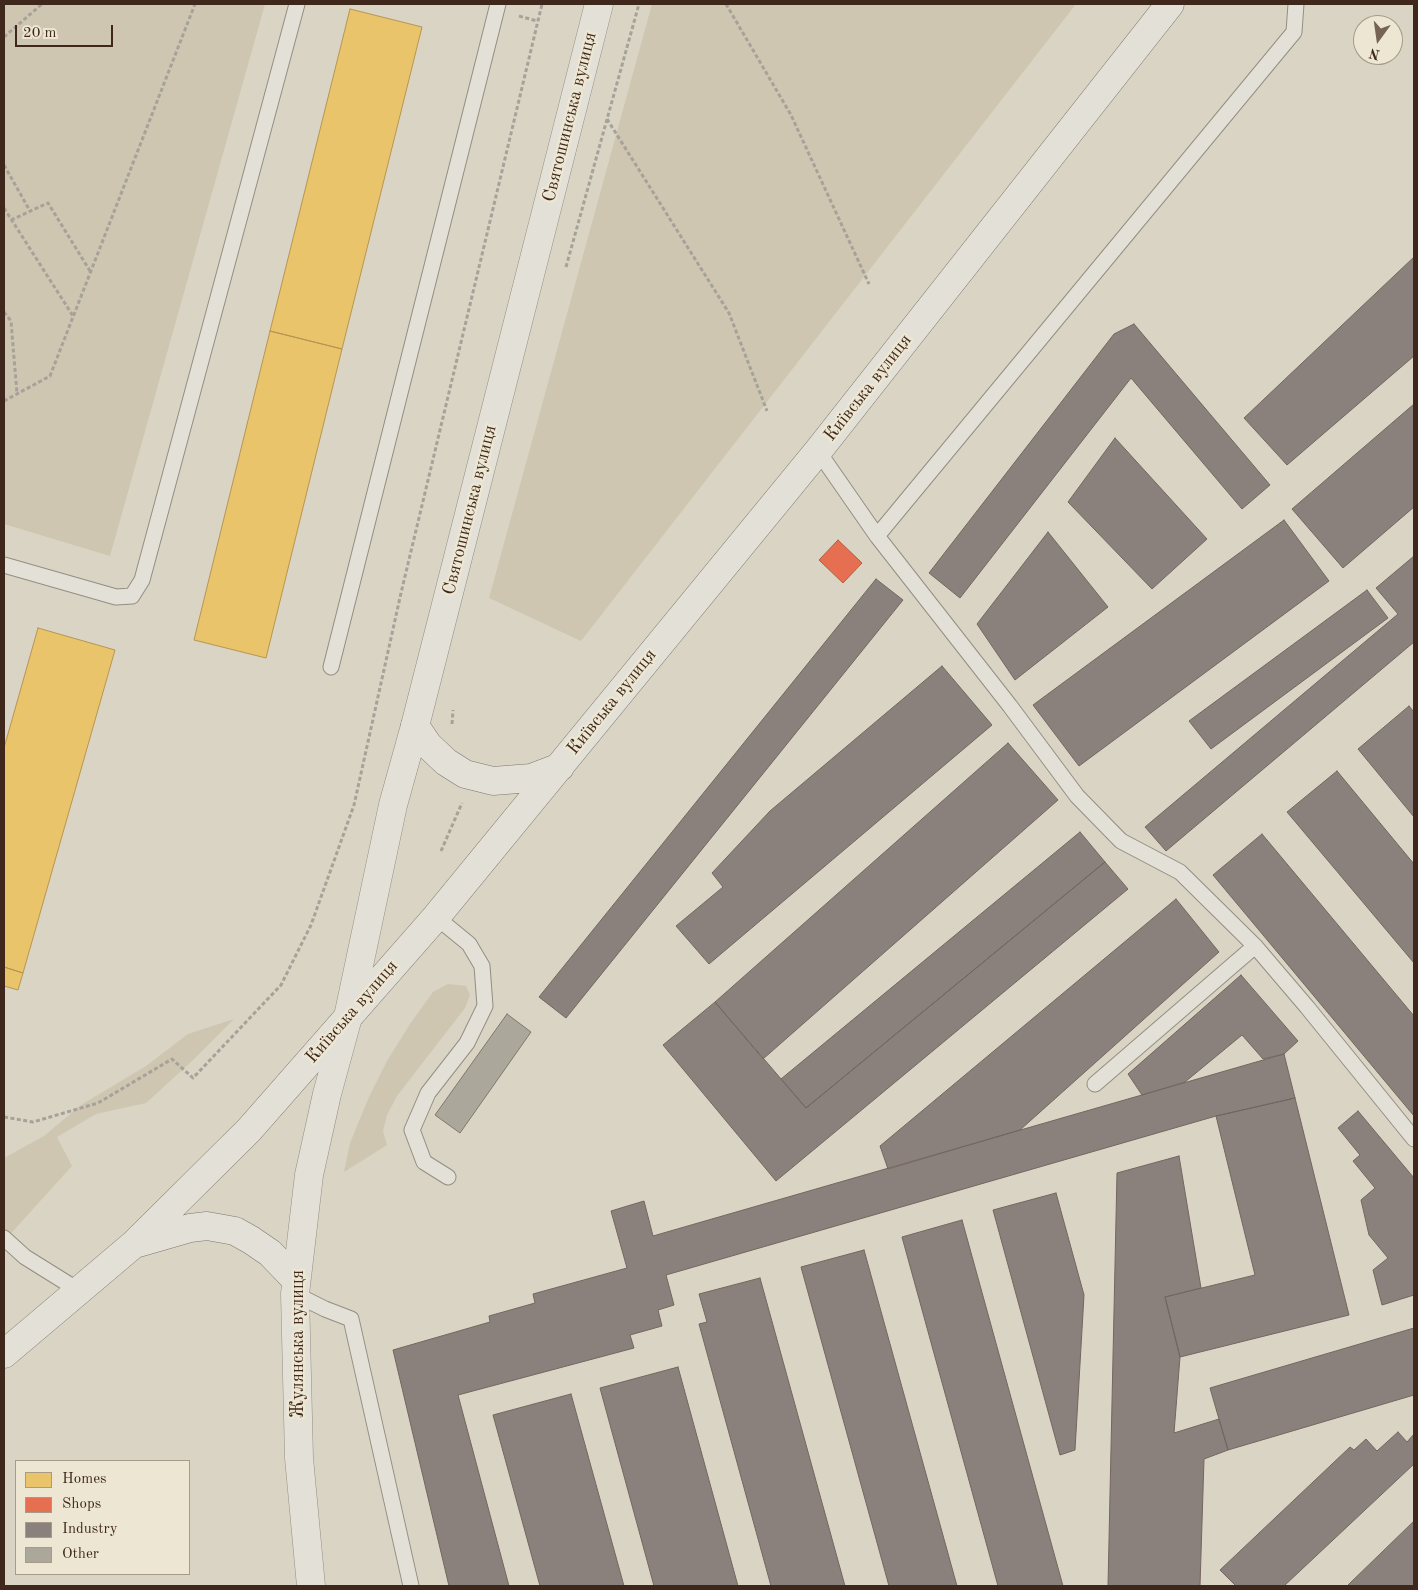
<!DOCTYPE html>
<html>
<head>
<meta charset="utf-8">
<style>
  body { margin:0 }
  #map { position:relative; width:1418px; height:1590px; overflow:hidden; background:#d9d4c3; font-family:"Old Standard TT",serif }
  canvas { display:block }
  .frame { position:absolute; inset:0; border:5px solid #3f281b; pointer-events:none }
  .legend { position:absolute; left:15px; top:1460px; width:175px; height:115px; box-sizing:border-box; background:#ece6d3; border:1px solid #a79a89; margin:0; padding:6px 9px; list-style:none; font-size:15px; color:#3f281b }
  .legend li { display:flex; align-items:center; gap:10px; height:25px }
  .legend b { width:25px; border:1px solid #a79a89 }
  .north { position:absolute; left:1353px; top:15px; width:50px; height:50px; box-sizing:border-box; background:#ece6d3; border:1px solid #a79a89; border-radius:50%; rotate:194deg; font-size:14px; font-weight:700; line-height:20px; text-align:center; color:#3f281b }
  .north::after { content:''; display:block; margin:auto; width:18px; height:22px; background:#756456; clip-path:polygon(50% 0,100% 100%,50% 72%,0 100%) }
  .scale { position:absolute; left:15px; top:25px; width:98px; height:22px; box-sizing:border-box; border:2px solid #3f281b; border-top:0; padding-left:6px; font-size:15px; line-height:18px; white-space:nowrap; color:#3f281b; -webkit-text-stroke:4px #ece6d3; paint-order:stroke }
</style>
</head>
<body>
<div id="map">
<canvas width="1418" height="1590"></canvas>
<div class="frame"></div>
<ul class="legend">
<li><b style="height:14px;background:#e9c46a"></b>Homes</li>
<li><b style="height:14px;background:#e76f51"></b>Shops</li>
<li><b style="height:14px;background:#8a817c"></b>Industry</li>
<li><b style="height:14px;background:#aca79b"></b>Other</li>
</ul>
<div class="north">N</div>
<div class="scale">20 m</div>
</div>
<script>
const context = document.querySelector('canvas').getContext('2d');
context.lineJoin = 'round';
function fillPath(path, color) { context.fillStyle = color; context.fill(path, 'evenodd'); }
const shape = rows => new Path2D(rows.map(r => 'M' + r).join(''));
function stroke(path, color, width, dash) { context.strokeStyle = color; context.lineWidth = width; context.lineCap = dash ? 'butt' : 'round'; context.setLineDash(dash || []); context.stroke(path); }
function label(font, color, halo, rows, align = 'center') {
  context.font = font + ' "Old Standard TT",serif'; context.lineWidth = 5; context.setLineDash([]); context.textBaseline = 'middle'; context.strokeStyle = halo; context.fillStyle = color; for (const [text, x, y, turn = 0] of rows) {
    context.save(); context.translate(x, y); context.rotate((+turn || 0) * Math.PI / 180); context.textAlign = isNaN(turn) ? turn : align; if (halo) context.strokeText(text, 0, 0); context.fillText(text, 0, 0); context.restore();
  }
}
fillPath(shape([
  [4,4,265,4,110,556,4,524],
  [652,4,1076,4,581,641,489,598],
  [448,984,466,986,470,995,465,1008,397,1096,387,1115,383,1131,387,1145,344,1172,350,1143,369,1097,387,1061,410,1024,433,992],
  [234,1019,191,1062,146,1103,96,1114,57,1137,72,1166,4,1241,4,1158,44,1136,81,1105,146,1066,188,1034]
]), '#cec6b0');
const homes = shape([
  [350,9,422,27,342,349,270,331,350,9],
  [270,331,342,349,266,658,194,640,270,331],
  [38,628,115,650,23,973,4,967,4,748,38,628],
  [4,967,23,973,18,990,4,986,4,967]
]);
fillPath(homes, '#e9c46a');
stroke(homes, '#b69552', 1);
const shops = shape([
  [838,540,862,563,843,583,819,560,838,540]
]);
fillPath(shops, '#e76f51');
stroke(shops, '#b55a41', 1);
const industry = shape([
  [1414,257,1414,356,1287,465,1244,418,1414,257],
  [1134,324,1270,485,1242,509,1131,378,960,598,929,573,1114,334,1134,324],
  [1414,404,1414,507,1343,568,1292,509,1414,404],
  [1115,438,1207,539,1152,589,1068,502,1115,438],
  [1284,520,1329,581,1079,766,1033,705,1284,520],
  [1048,532,1108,607,1015,680,977,624,1048,532],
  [1414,556,1414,642,1166,851,1145,827,1398,614,1376,588,1414,556],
  [876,579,903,600,566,1018,539,997,876,579],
  [1367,590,1388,618,1211,749,1189,721,1367,590],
  [942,666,992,725,709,964,676,926,723,887,712,873,770,811,942,666],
  [1409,706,1414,712,1414,817,1358,749,1409,706],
  [1008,743,1058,800,763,1059,715,1002,1008,743],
  [1337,771,1414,864,1414,963,1287,812,1337,771],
  [1080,832,1105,862,806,1108,781,1079,1080,832],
  [1262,834,1414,1016,1414,1116,1213,875,1262,834],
  [1105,862,1128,889,776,1181,663,1045,715,1002,806,1108,1105,862],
  [1176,899,1219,952,1020,1130,888,1169,880,1146,1176,899],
  [1241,975,1298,1041,1284,1054,1263,1059,1242,1035,1185,1082,1142,1095,1128,1074,1241,975],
  [1284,1054,1295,1098,1216,1116,666,1275,674,1305,658,1310,662,1326,630,1335,634,1348,458,1395,509,1586,449,1586,393,1350,490,1322,489,1316,535,1303,533,1294,627,1268,611,1211,644,1201,653,1236,1284,1054],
  [1295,1098,1349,1315,1180,1357,1165,1297,1255,1275,1216,1116,1295,1098],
  [1358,1111,1414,1178,1414,1295,1382,1305,1373,1270,1388,1258,1369,1235,1361,1200,1375,1188,1353,1161,1360,1155,1338,1128,1358,1111],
  [1179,1156,1201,1288,1165,1297,1180,1357,1174,1433,1219,1419,1228,1450,1204,1459,1200,1586,1108,1586,1117,1173,1179,1156],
  [1056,1193,1084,1295,1075,1450,1060,1455,993,1210,1056,1193],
  [962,1220,1063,1586,998,1586,902,1237,962,1220],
  [864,1250,957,1586,889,1586,801,1267,864,1250],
  [760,1278,845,1586,771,1586,699,1324,707,1322,699,1294,760,1278],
  [1414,1328,1414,1395,1228,1450,1210,1388,1414,1328],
  [678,1367,738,1586,654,1586,600,1388,678,1367],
  [571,1394,624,1586,540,1586,493,1415,571,1394],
  [1398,1432,1407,1442,1414,1434,1414,1464,1284,1586,1236,1586,1220,1570,1350,1447,1354,1450,1366,1439,1377,1451,1398,1432],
  [1414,1521,1414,1586,1347,1586,1414,1521]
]);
fillPath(industry, '#8a817c');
stroke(industry, '#74665f', 1);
const building = shape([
  [507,1014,531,1032,460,1133,435,1115,507,1014]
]);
fillPath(building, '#aca79b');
stroke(building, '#7e776d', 1);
const service = shape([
  [818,451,877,536,1010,706,1077,796,1121,841,1180,872,1255,946,1307,1007,1414,1139],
  [877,536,1294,32,1296,4],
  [4,565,116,597,132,596,142,580,297,4],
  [331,667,498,4],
  [436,917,469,944,482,966,485,1006,467,1043,428,1093,412,1130,424,1162,448,1177],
  [1095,1084,1255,946],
  [4,1238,25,1257,78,1290],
  [295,1294,325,1309,351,1319,411,1586]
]);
const tertiary = shape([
  [311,1586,299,1458,295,1294,309,1175,327,1094,348,1017,393,805,415,726,599,4]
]);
const secondary = shape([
  [415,726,428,745,446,762,465,774,493,781,531,778,560,767],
  [138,1243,190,1228,207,1226,235,1231,251,1240,270,1253,296,1280],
  [4,1354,134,1244,249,1130,436,917,818,451,1170,4]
]);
stroke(service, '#948e83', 17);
stroke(tertiary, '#948e83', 29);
stroke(secondary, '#7e776d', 29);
stroke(shape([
  [726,4,791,115,869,284],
  [519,16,537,21],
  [4,37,42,4],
  [607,119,729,313,767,411],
  [4,165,30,211],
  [4,208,73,316],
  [11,220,48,203,90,271],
  [566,267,639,4],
  [4,312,11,321,17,394],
  [4,401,50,376,195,4],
  [452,724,453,710],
  [441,851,462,803],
  [4,1117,33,1122,98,1103,172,1059,193,1078,281,985,311,925,354,805,401,593,542,4]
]), '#a6a29a', 3, [4, 2.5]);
stroke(service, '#e2e0d7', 15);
stroke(tertiary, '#e2e0d7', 28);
stroke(secondary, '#e2e0d7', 28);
label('18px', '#3f281b', '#ece6d3', [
  ["Святошинська вулиця",570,117,-76],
  ["Київська вулиця",868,388,-52],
  ["Святошинська вулиця",470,510,-76],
  ["Київська вулиця",612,702,-51],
  ["Київська вулиця",352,1012,-49],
  ["Жулянська вулиця",298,1344,-90]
]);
</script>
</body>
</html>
